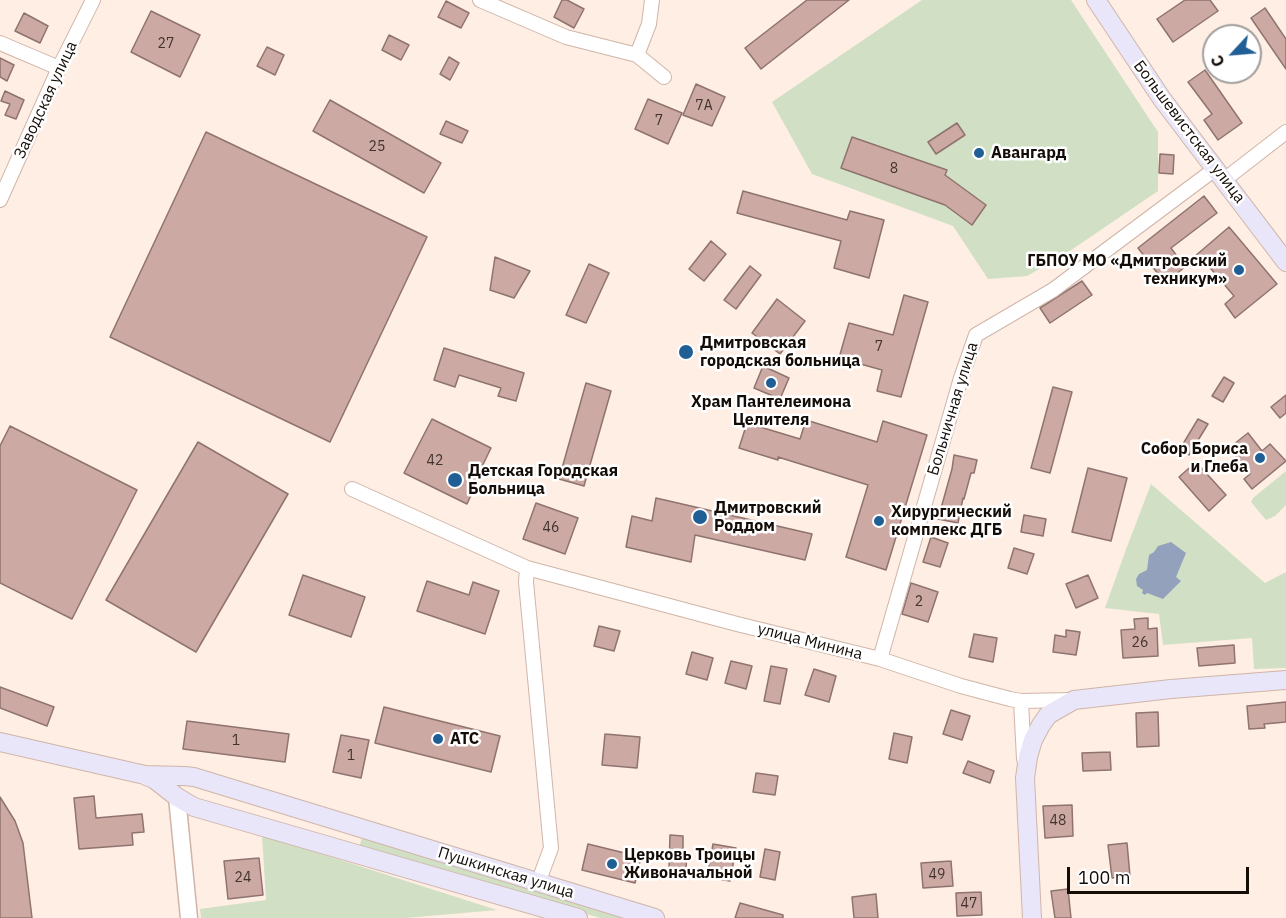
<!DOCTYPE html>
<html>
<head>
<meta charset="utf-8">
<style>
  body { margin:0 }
  #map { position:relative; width:1286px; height:918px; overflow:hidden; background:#feeee4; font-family:"IBM Plex Sans",sans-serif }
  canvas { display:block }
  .north { position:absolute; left:1202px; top:24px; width:60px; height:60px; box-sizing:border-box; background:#fff; border:2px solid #a19e9c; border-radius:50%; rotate:244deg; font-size:16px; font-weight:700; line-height:24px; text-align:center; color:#140c07 }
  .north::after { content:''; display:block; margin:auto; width:21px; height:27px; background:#205f95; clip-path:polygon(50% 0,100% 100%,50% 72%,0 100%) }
  .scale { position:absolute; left:1067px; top:867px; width:182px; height:27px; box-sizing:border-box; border:3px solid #140c07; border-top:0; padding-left:8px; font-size:18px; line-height:21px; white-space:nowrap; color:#140c07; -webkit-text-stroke:4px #fff; paint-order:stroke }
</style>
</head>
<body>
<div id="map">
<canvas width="1286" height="918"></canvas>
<div class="north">С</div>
<div class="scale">100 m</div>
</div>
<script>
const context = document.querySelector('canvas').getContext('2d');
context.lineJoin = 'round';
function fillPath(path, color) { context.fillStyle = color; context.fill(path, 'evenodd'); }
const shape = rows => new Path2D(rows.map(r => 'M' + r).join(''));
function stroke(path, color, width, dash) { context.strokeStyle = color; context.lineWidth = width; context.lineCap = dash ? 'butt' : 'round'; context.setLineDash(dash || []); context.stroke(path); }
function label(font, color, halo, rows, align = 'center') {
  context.font = font + ' "IBM Plex Sans",sans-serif'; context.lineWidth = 5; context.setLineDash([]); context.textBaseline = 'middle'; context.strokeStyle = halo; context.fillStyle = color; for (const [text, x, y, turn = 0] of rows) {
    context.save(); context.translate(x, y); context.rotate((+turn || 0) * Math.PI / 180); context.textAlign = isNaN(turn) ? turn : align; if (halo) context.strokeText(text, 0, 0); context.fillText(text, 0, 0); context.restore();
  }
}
fillPath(shape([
  [922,0,1071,0,1158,132,1158,191,1061,257,1027,276,988,279,953,226,812,174,772,102],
  [1286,471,1286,505,1275,516,1266,520,1251,502,1253,498],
  [1151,484,1265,583,1286,572,1286,668,1254,669,1252,638,1163,645,1159,614,1105,608,1125,552],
  [262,835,497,910,406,918,201,918,200,909,266,900],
  [363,835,634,918,600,918,359,847]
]), '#d1e0c4');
fillPath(shape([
  [1171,542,1186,553,1176,577,1181,581,1163,599,1147,593,1145,595,1142,593,1143,590,1137,586,1136,579,1139,574,1147,570,1149,555,1154,552,1158,546]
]), '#93a1bc');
const building = shape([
  [562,0,567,0,584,9,574,28,554,17,562,0],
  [807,0,849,0,761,69,745,48,807,0],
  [1185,0,1210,0,1218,11,1173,42,1157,19,1185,0],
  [446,1,469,13,461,28,438,17,446,1],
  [1265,8,1286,39,1286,69,1251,18,1265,8],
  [151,11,200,35,180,77,131,52,151,11],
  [24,13,48,26,40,43,15,31,24,13],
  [389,35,409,45,401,60,382,50,389,35],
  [267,47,284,55,275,75,257,66,267,47],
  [449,57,459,63,450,80,440,74,449,57],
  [0,58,14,65,7,81,0,77,0,58],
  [1205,70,1242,123,1218,140,1204,120,1212,114,1188,82,1205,70],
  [696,84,725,97,712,126,683,115,696,84],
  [5,91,24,100,16,119,5,115,10,104,1,101,5,91],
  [648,99,682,113,668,144,635,129,648,99],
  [330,100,441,163,424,193,313,131,330,100],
  [446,121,468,131,462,143,440,134,446,121],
  [957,123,965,135,936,154,928,142,957,123],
  [206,132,427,237,330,442,110,337,206,132],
  [852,137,947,170,945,175,986,205,972,225,945,205,841,168,852,137],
  [1160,154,1174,155,1173,174,1159,173,1160,154],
  [743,191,847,220,850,211,884,220,869,278,834,268,841,241,737,213,743,191],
  [1204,196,1217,213,1171,248,1185,267,1165,283,1138,248,1204,196],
  [1229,227,1277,284,1235,318,1225,304,1234,296,1206,263,1201,265,1194,257,1229,227],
  [711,241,726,254,704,281,689,269,711,241],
  [495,257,530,271,514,298,490,290,495,257],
  [589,264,609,273,586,323,566,315,589,264],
  [750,266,761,275,736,309,724,300,750,266],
  [1082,281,1092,295,1050,323,1040,308,1082,281],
  [904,295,928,302,901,397,877,391,882,370,839,358,849,323,893,335,904,295],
  [777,299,805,321,780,354,752,333,777,299],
  [444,348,524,373,516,401,498,396,501,388,459,375,455,387,434,380,444,348],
  [763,366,789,378,780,399,754,388,763,366],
  [1224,377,1234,383,1223,402,1212,396,1224,377],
  [586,383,611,391,584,486,559,479,586,383],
  [1053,387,1072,392,1050,473,1031,468,1053,387],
  [1286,395,1286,413,1280,418,1271,407,1286,395],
  [432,419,491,448,476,479,478,480,467,504,404,473,432,419],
  [1198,419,1208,424,1189,455,1180,449,1198,419],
  [806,420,877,442,883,421,927,435,886,570,846,557,868,485,778,457,778,460,739,448,747,423,800,439,806,420],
  [10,426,137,490,72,619,0,583,0,446,10,426],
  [1248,433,1262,451,1270,444,1286,461,1252,489,1244,479,1250,474,1229,448,1248,433],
  [198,442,288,494,196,652,106,600,198,442],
  [954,455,977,460,974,473,971,473,964,499,963,498,958,523,938,519,952,469,954,455],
  [1196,462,1226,495,1209,511,1179,477,1196,462],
  [1088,468,1127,478,1111,541,1072,532,1088,468],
  [656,498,812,534,805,560,695,535,691,562,626,547,632,516,652,521,656,498],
  [536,503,578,518,565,554,523,539,536,503],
  [1024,515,1046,519,1043,536,1021,532,1024,515],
  [931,537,948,543,940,567,923,562,931,537],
  [1014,548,1034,554,1027,574,1008,568,1014,548],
  [303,575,365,597,351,637,289,615,303,575],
  [1088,575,1098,598,1076,608,1066,584,1088,575],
  [427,581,469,595,473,582,499,591,485,634,417,611,427,581],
  [911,583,938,592,928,622,902,614,911,583],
  [1148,618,1148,629,1157,628,1158,656,1123,658,1121,630,1135,629,1134,619,1148,618],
  [599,626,620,631,614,651,594,646,599,626],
  [1066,630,1080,632,1076,655,1053,652,1055,635,1066,637,1066,630],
  [974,634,997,638,993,662,969,657,974,634],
  [1234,645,1235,663,1199,666,1197,648,1234,645],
  [692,652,713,658,707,680,686,674,692,652],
  [731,661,752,666,746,689,725,683,731,661],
  [771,666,787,669,780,704,764,701,771,666],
  [814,669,836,676,829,702,805,695,814,669],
  [0,687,54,707,47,726,0,708,0,687],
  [1286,702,1286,722,1264,724,1265,728,1249,729,1247,706,1286,702],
  [384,707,500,736,491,772,375,743,384,707],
  [951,710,970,716,962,740,943,734,951,710],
  [1158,712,1159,746,1137,747,1136,713,1158,712],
  [187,721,289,734,285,762,183,749,187,721],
  [894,733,912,737,907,763,889,759,894,733],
  [605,734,640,737,637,768,602,765,605,734],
  [341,735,369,740,361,778,333,772,341,735],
  [1110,752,1111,770,1083,771,1082,753,1110,752],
  [968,761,994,771,990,783,963,773,968,761],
  [756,773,778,776,775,795,753,792,756,773],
  [94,796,96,818,142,814,144,832,132,833,133,845,79,849,74,798,94,796],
  [0,797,15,821,23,843,32,918,0,918,0,797],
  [1072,805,1073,836,1045,838,1043,806,1072,805],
  [670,835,683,836,683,852,687,852,686,869,669,868,670,835],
  [1127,843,1130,876,1112,878,1108,845,1127,843],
  [588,844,641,857,635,883,582,870,588,844],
  [713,844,736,848,730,881,707,877,713,844],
  [765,849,780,852,775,880,760,877,765,849],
  [259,858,263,895,228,899,224,861,259,858],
  [951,861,953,886,923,888,921,863,951,861],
  [1068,889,1071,918,1055,918,1051,891,1068,889],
  [981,892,982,915,957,916,956,893,981,892],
  [876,894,878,918,854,918,852,897,876,894],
  [740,903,783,915,783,918,735,918,740,903]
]);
fillPath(building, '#cda9a4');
stroke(building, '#8f736f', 1.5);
const minor = shape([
  [480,0,566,37,637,55,664,77],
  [0,43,59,68],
  [637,55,649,24,652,0],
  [1224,180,1286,132],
  [0,200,59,68,93,0],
  [352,489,527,568,737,624,880,659,961,686,1010,699,1021,701,1072,700],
  [527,568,526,582,551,848,538,883],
  [880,659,961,378,976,335,1053,290,1215,169],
  [1021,701,1024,759]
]);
const tertiary = shape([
  [177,797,189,918]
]);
const secondary = shape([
  [1096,0,1162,99,1286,262],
  [0,742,145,775,184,776,194,777,655,918],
  [146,776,154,779,177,797,194,807,578,918],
  [1032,918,1025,778,1028,757,1033,740,1041,725,1048,715,1074,700,1171,689,1286,680]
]);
stroke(minor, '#d0b5a7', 16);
stroke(tertiary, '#d0b5a7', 19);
stroke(secondary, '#d0b5a7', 20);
stroke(minor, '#fff', 14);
stroke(tertiary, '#fff', 16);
stroke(secondary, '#e9e6fa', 18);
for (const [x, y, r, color] of [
  [979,153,6,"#205f95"],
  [1239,270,6,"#205f95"],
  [686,352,8,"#205f95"],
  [771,383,6,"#205f95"],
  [1260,458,6,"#205f95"],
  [455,480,8,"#205f95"],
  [700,517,8,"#205f95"],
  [879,521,6,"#205f95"],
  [438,739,6,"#205f95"],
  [612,864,6,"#205f95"]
]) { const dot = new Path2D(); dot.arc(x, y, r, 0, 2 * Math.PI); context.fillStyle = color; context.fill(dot); stroke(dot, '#fff', 2); }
label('14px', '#42332e', null, [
  ["27",166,44],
  ["7А",704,106],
  ["7",659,121],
  ["25",377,147],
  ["8",894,169],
  ["7",879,347],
  ["42",435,461],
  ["46",551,528],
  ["2",919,602],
  ["26",1140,643],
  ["1",236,741],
  ["1",351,756],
  ["48",1058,821],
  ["49",937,875],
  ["24",243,878],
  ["47",969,904]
]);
label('16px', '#140c07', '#fff', [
  ["Заводская улица",46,100,-65],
  ["Большевистская улица",1189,132,53],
  ["Больничная улица",953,409,-73],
  ["улица Минина",810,642,14],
  ["Пушкинская улица",506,873,17]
]);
label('bold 16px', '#140c07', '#fff', [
  ["Авангард",991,153],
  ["ГБПОУ МО «Дмитровский",1227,261,"right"],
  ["техникум»",1227,279,"right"],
  ["Дмитровская",700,343],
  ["городская больница",700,361],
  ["Храм Пантелеимона",771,402,"center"],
  ["Целителя",771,420,"center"],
  ["Собор Бориса",1248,449,"right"],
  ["и Глеба",1248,467,"right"],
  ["Детская Городская",468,471],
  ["Больница",468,489],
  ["Дмитровский",714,508],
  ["Роддом",714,526],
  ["Хирургический",891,512],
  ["комплекс ДГБ",891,530],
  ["АТС",450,739],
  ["Церковь Троицы",624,855],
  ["Живоначальной",624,873]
], 'left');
</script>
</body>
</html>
